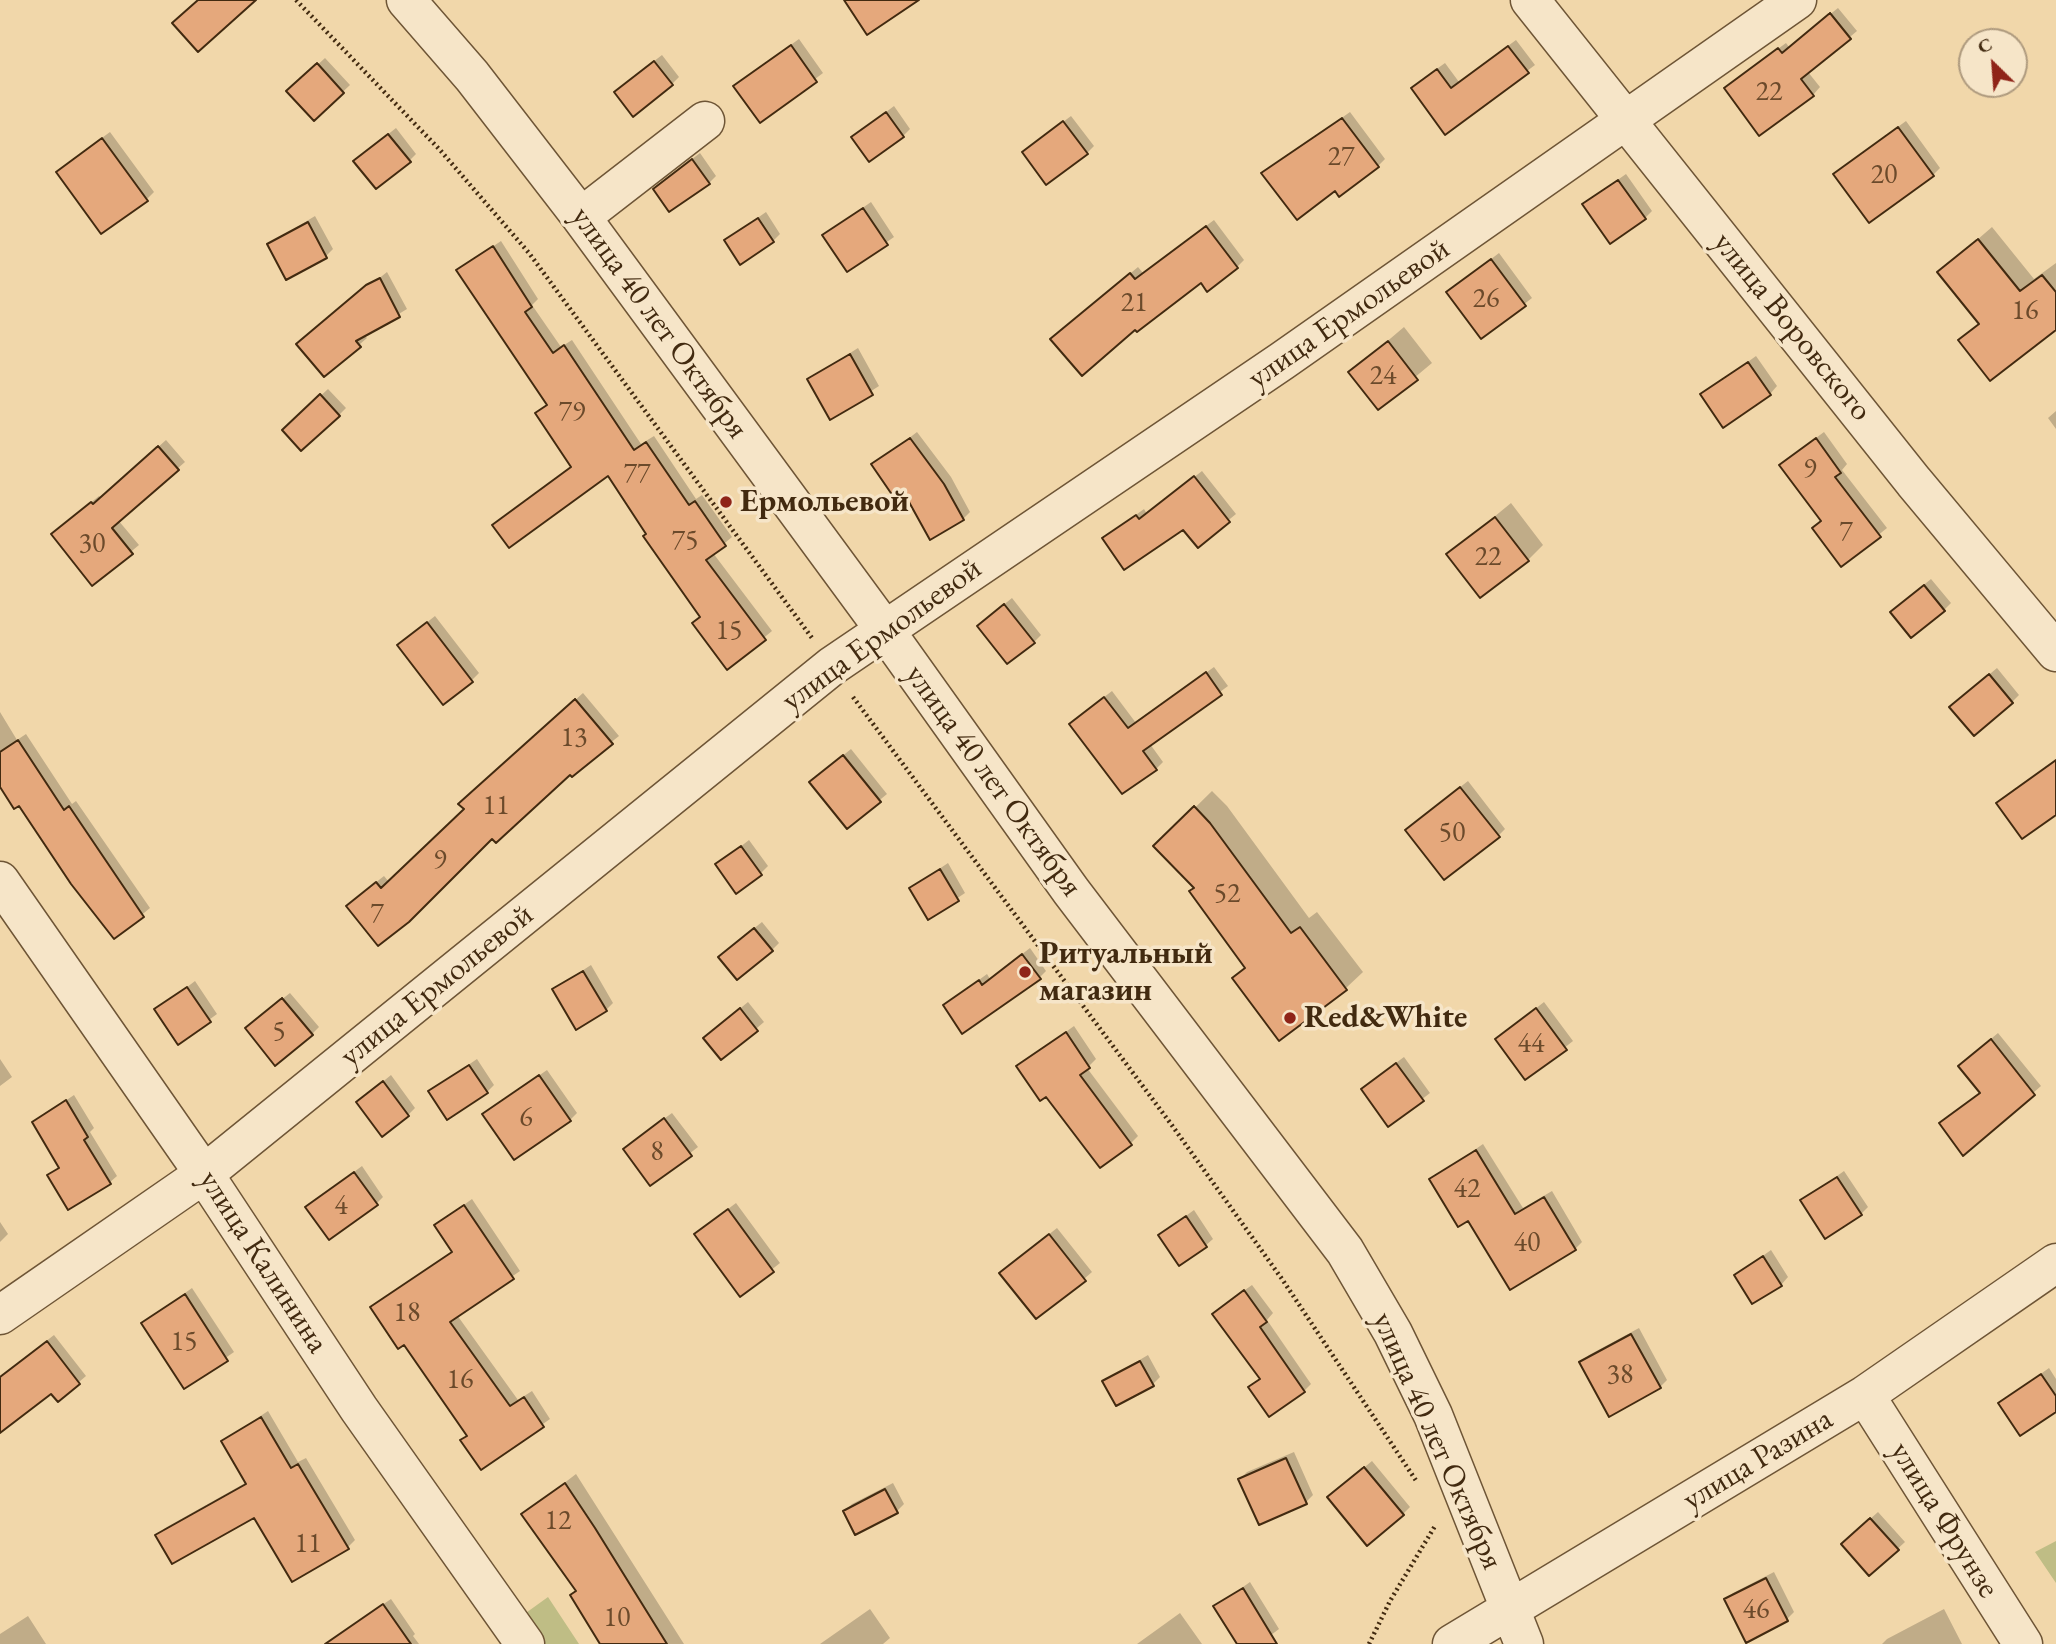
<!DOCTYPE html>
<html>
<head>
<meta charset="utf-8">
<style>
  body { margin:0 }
  #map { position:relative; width:2056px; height:1644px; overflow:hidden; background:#f1d7aa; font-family:"EB Garamond",serif }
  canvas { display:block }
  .north { position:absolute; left:1958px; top:28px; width:70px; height:70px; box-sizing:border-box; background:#f6e5c8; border:2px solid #ae9a7e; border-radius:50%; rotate:335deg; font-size:19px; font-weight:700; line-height:28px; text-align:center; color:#422a10 }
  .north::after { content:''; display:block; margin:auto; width:24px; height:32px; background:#8f2418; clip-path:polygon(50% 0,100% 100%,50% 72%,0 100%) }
</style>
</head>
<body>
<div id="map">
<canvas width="2056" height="1644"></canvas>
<div class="north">С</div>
</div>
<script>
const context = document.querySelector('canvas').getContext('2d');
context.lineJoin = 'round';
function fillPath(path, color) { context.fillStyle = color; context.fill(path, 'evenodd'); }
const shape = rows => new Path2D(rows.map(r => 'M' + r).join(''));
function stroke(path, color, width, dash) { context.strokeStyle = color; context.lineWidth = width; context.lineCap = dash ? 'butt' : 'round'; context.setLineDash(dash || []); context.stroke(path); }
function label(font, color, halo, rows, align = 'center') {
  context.font = font + ' "EB Garamond",serif'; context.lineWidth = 7; context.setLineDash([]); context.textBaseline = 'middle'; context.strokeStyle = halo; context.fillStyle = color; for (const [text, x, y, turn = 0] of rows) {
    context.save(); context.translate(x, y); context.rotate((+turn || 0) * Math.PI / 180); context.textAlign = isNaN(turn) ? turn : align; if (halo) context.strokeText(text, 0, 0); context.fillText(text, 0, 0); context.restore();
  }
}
fillPath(shape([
  [2056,1541,2056,1583,2035,1552],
  [548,1597,579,1644,543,1644,523,1615]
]), '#bfbd85');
fillPath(shape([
  [1838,8,1857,31,1808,72,1820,87,1813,95,1734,81,1786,43,1789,47],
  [799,39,823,73,760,121,742,80],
  [1516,40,1535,65,1446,132,1420,81,1445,63,1459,82],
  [662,55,679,77,672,84,623,85],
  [325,58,350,85,314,119,289,91],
  [894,106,910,129,903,136,853,137],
  [1350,112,1385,159,1378,166,1335,188,1264,173],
  [1071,116,1094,146,1087,153,1031,146],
  [1906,121,1940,168,1933,175,1843,167],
  [396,128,416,154,409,161,363,154],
  [110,132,154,192,147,199,65,165],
  [700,153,716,176,709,183,662,182],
  [1626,174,1652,211,1645,218,1592,198],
  [871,202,894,237,847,270,824,235],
  [766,212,780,234,773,241,726,240],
  [315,216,333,249,326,256,269,244],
  [1214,220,1244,260,1237,267,1060,332,1138,267,1143,273],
  [1992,227,2034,279,2056,263,2056,328,1960,340,1980,322,1940,272],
  [501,241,538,299,532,305,561,347,572,340,641,444,654,436,696,499,702,495,732,537,713,553,772,631,727,668,701,616,608,474,573,466,537,413,548,404,458,270],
  [1499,253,1532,298,1482,337,1448,292],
  [387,272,407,309,364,335,367,338,324,375,306,337],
  [1404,327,1432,363,1378,408,1351,372],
  [858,348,879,386,831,417,809,379],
  [1756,356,1777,386,1770,394,1702,395],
  [328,389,346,408,339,415,284,430],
  [2056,411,2056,429,2048,418],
  [917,432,951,477,970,512,963,519,904,490,874,465],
  [1824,432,1847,464,1842,470,1887,528,1841,565,1789,458],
  [166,440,185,462,118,520,139,545,92,584,60,527,99,496,101,498],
  [1202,471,1236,514,1198,545,1184,528,1104,538,1144,509,1147,514],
  [1511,503,1543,545,1528,560,1449,554],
  [1931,579,1951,603,1944,610,1899,605],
  [1012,598,1041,635,1034,642,986,619],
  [435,616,479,673,472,680,406,639],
  [1214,667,1228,686,1150,744,1163,762,1156,769,1078,717,1112,691,1136,723],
  [1997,668,2019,695,2012,702,1959,700],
  [583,693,619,736,492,837,378,944,355,899,384,876,389,882,466,809,468,797],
  [0,712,17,740,26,734,72,804,76,801,150,908,115,937,20,804,0,784],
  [851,749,887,794,847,827,819,775],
  [1468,781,1505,829,1498,836,1414,823],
  [1212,791,1227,806,1309,918,1317,912,1363,972,1346,988,1279,1039,1234,978,1246,966,1195,887,1156,846],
  [749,840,768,866,760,874,717,865],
  [948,863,965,893,929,917,911,888],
  [762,922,779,943,772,950,727,950],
  [1030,948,1046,971,1039,978,945,1005,987,974,990,979],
  [591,965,613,1003,606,1010,554,989],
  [195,981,217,1014,179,1042,157,1010],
  [290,993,319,1027,312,1034,254,1021],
  [748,1002,764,1022,722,1058,713,1031],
  [1544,1002,1573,1041,1526,1078,1497,1039],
  [1074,1026,1096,1059,1087,1068,1138,1136,1131,1143,1047,1095,1019,1066],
  [1998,1033,2041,1086,1963,1154,1948,1116,1981,1092,1967,1059],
  [1404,1057,1430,1093,1389,1125,1370,1082],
  [0,1059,12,1077,0,1086],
  [477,1059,494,1085,487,1092,430,1091],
  [547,1070,577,1113,570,1120,492,1108],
  [391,1075,415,1108,408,1115,358,1102],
  [74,1095,94,1128,90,1132,117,1176,109,1183,49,1176,60,1166,34,1122],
  [672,1113,698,1147,650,1184,632,1142],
  [1483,1144,1523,1208,1552,1191,1582,1242,1575,1249,1469,1218,1431,1180],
  [362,1166,383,1197,376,1204,307,1207],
  [1844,1171,1868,1207,1861,1214,1802,1201],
  [472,1199,520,1271,457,1315,518,1400,532,1391,550,1419,481,1468,463,1440,468,1434,404,1343,373,1307,453,1251,436,1225],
  [736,1203,780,1263,741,1294,704,1227],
  [1194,1210,1213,1239,1205,1246,1160,1235],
  [0,1222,8,1234,0,1242],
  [1057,1228,1092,1272,1084,1279,1009,1266],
  [1771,1250,1788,1277,1781,1285,1736,1275],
  [1252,1285,1273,1313,1267,1320,1311,1384,1304,1391,1251,1387,1261,1377,1221,1307],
  [192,1288,234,1352,184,1387,143,1323],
  [1639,1328,1667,1380,1660,1387,1582,1362,1589,1355],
  [54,1335,86,1376,58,1400,52,1391,0,1411,0,1377],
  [1148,1355,1160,1377,1153,1384,1104,1381],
  [2049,1368,2056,1379,2056,1410,2000,1403],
  [268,1411,298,1462,306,1458,355,1540,348,1547,255,1516,158,1535,165,1528,247,1482,223,1441],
  [1294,1452,1313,1495,1306,1502,1240,1479,1247,1472],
  [1372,1461,1410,1507,1403,1514,1337,1490],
  [576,1474,684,1644,602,1644,577,1590,524,1514],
  [893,1483,904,1504,897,1511,845,1511,852,1504],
  [1878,1512,1905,1542,1870,1574,1850,1537],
  [1774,1572,1794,1612,1787,1619,1746,1640,1726,1600,1733,1593],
  [1250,1582,1279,1629,1259,1644,1239,1644,1215,1607],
  [391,1599,415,1634,413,1636,419,1644,338,1644,335,1639,342,1632],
  [870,1609,890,1638,883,1644,820,1644],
  [1944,1609,1962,1644,1882,1644,1887,1639],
  [1180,1613,1202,1644,1137,1644],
  [28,1616,46,1644,0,1644,0,1634]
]), '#0003');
const building = shape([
  [198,0,256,0,198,52,172,23,198,0],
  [844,0,919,0,867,35,844,0],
  [1830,13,1851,39,1801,79,1814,96,1759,136,1724,88,1778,48,1782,53,1830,13],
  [791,45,817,82,760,123,733,86,791,45],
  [1508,46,1529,73,1445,135,1411,88,1437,69,1451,88,1508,46],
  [654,61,673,85,633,117,614,92,654,61],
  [317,63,344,93,314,121,286,91,317,63],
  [886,112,904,137,869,162,851,137,886,112],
  [1342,118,1379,167,1339,197,1335,191,1297,220,1261,173,1342,118],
  [1063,121,1088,154,1046,185,1022,152,1063,121],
  [1898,127,1934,176,1869,223,1833,174,1898,127],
  [388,134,411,162,376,189,353,161,388,134],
  [102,138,148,201,101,234,56,172,102,138],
  [692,159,710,184,669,212,653,189,692,159],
  [1618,180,1646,219,1610,244,1582,204,1618,180],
  [863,208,888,245,847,272,822,235,863,208],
  [758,218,774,242,740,265,724,240,758,218],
  [308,222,327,258,286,280,267,244,308,222],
  [1206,226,1238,268,1207,292,1201,283,1137,332,1135,330,1082,376,1050,339,1130,273,1135,279,1206,226],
  [1978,239,2020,291,2042,275,2056,292,2056,330,1990,381,1958,340,1979,324,1937,272,1978,239],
  [493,246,532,307,525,312,553,353,564,345,634,450,646,442,689,505,695,501,726,546,706,560,766,640,727,670,692,623,700,617,643,536,646,534,608,476,509,548,492,525,571,467,535,413,547,405,456,270,493,246],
  [1491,259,1526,306,1481,339,1446,292,1491,259],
  [380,278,400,317,356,341,361,347,324,377,296,344,366,285,380,278],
  [1388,341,1418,380,1378,410,1348,372,1388,341],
  [850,354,873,395,830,420,807,379,850,354],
  [1748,362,1771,395,1723,428,1700,394,1748,362],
  [320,394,340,416,301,451,282,430,320,394],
  [910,438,944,484,964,520,930,540,904,493,895,499,871,464,910,438],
  [1816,438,1841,473,1835,477,1881,537,1841,567,1812,528,1821,521,1779,465,1816,438],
  [158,446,179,470,112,528,133,554,92,586,51,534,91,502,93,504,158,446],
  [1194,476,1230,522,1198,548,1183,530,1124,570,1102,538,1136,515,1139,519,1194,476],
  [1495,517,1529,561,1480,598,1446,554,1495,517],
  [1924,585,1945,611,1911,638,1890,612,1924,585],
  [1004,604,1035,643,1007,664,977,626,1004,604],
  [427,622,473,682,443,705,397,645,427,622],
  [1206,672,1222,695,1143,751,1157,770,1122,794,1069,724,1104,697,1128,728,1206,672],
  [1989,674,2013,703,1974,736,1949,707,1989,674],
  [575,699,613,744,572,777,570,775,496,843,492,839,409,922,378,946,346,906,376,882,381,888,464,809,458,804,575,699],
  [18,740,64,810,69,806,144,917,114,939,71,884,19,806,14,809,0,787,0,752,18,740],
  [843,755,881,802,847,829,809,782,843,755],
  [2056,760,2056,815,2022,839,1996,803,2056,760],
  [1460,787,1500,837,1444,880,1405,830,1460,787],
  [1194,806,1210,823,1291,933,1300,927,1347,990,1279,1041,1232,978,1245,968,1189,891,1194,888,1153,846,1194,806],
  [741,846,762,875,736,894,715,864,741,846],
  [940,869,959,901,928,920,909,888,940,869],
  [754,928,773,951,737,980,718,957,754,928],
  [1022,954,1041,979,962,1034,943,1005,979,980,982,985,1022,954],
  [583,971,607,1011,576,1030,552,989,583,971],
  [187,987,211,1022,178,1045,154,1009,187,987],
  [282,998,313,1035,275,1066,245,1028,282,998],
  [740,1008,758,1031,721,1060,703,1038,740,1008],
  [1536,1008,1567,1050,1525,1080,1495,1039,1536,1008],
  [1066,1032,1090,1068,1080,1075,1132,1145,1100,1168,1046,1097,1040,1101,1016,1066,1066,1032],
  [1991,1039,2035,1095,1963,1156,1939,1123,1980,1093,1958,1066,1991,1039],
  [1396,1063,1424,1101,1388,1127,1361,1089,1396,1063],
  [469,1065,488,1093,447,1120,428,1091,469,1065],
  [539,1075,571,1121,514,1160,482,1114,539,1075],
  [383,1081,409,1116,382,1137,356,1102,383,1081],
  [66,1100,88,1137,84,1140,111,1184,68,1210,47,1175,59,1168,32,1122,66,1100],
  [664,1118,692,1156,650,1186,623,1149,664,1118],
  [1476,1150,1515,1214,1544,1197,1576,1250,1510,1290,1468,1221,1458,1227,1429,1179,1476,1150],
  [354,1172,378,1205,329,1240,305,1207,354,1172],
  [1837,1177,1862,1215,1825,1239,1800,1200,1837,1177],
  [464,1205,514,1279,450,1322,510,1406,524,1397,544,1427,481,1470,460,1440,467,1436,404,1345,398,1349,370,1307,452,1252,434,1225,464,1205],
  [728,1209,774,1272,740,1297,694,1234,728,1209],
  [1186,1216,1207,1247,1179,1266,1158,1235,1186,1216],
  [1049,1234,1086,1281,1036,1319,999,1273,1049,1234],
  [1763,1256,1782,1286,1752,1304,1734,1275,1763,1256],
  [1244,1290,1267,1322,1260,1327,1305,1392,1269,1417,1248,1387,1260,1379,1212,1314,1244,1290],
  [185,1294,228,1361,184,1389,141,1323,185,1294],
  [1631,1334,1661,1388,1609,1417,1579,1362,1631,1334],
  [47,1341,80,1384,58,1402,51,1394,0,1433,0,1377,47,1341],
  [1140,1361,1154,1386,1116,1406,1102,1381,1140,1361],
  [2041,1374,2056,1396,2056,1412,2020,1436,1998,1403,2041,1374],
  [261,1417,291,1468,298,1464,349,1549,292,1582,254,1518,172,1564,155,1535,246,1484,221,1441,261,1417],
  [1286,1458,1307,1504,1259,1525,1238,1479,1286,1458],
  [1364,1467,1404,1515,1367,1546,1327,1497,1364,1467],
  [565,1483,595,1528,667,1644,600,1644,570,1595,576,1591,521,1514,565,1483],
  [885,1489,898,1513,855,1535,843,1511,885,1489],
  [1870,1518,1899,1550,1869,1576,1841,1544,1870,1518],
  [1766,1578,1788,1621,1746,1643,1724,1599,1766,1578],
  [1243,1588,1277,1644,1237,1644,1213,1606,1243,1588],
  [383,1604,411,1644,325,1644,383,1604]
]);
fillPath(building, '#e5a87c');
stroke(building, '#422a10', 2);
const minor = shape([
  [406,0,472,76,581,217,884,629,1071,891,1345,1251,1393,1333,1433,1415,1524,1644],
  [1530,0,1914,482,2056,652],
  [581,217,705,121],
  [0,881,204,1174,359,1409,525,1644],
  [0,1315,204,1174,832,666,1282,361,1797,0],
  [1865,1395,2023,1644],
  [1452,1644,1865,1395,2056,1263]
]);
stroke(minor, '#6e5536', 41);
stroke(shape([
  [296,0,440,150,529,253,812,638],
  [853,697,1171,1124,1282,1279,1417,1482],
  [1369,1644,1390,1601,1435,1526]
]), '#422a10', 4.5, [2, 3.5]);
stroke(minor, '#f6e5c8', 38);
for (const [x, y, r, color] of [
  [726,502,7,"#8f2418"],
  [1025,972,7,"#8f2418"],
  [1290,1018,7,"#8f2418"]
]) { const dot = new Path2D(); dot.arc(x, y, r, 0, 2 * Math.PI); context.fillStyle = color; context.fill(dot); stroke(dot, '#f6e5c8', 2.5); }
label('28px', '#6b4a2b', null, [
  ["22",1769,92],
  ["27",1341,157],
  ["20",1884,175],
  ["26",1486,299],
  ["21",1134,303],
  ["16",2025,311],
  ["24",1383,376],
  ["79",572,412],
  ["9",1810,469],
  ["77",637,474],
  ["7",1846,532],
  ["75",685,541],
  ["30",92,544],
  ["22",1488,557],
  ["15",729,631],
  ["13",574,738],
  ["11",496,806],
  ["50",1452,833],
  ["9",440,860],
  ["52",1227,894],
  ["7",377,914],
  ["5",279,1032],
  ["44",1531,1044],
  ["6",526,1118],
  ["8",657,1152],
  ["42",1467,1189],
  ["4",341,1206],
  ["40",1527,1243],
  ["18",407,1313],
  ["15",184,1342],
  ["38",1620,1375],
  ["16",460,1380],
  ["12",558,1521],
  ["11",308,1544],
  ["46",1756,1610],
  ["10",617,1618]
]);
label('32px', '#422a10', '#f6e5c8', [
  ["улица Ермольевой",1349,314,-35],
  ["улица 40 лет Октября",659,323,54],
  ["улица Воровского",1792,327,51],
  ["улица Ермольевой",882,635,-36],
  ["улица 40 лет Октября",993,781,54],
  ["улица Ермольевой",437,986,-39],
  ["улица Калинина",263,1262,57],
  ["улица 40 лет Октября",1437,1441,66],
  ["улица Разина",1758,1460,-31],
  ["улица Фрунзе",1944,1520,58]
]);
label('bold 32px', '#422a10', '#f6e5c8', [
  ["Ермольевой",740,502],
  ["Ритуальный",1039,954],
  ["магазин",1039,991],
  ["Red&White",1304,1018]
], 'left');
</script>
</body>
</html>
